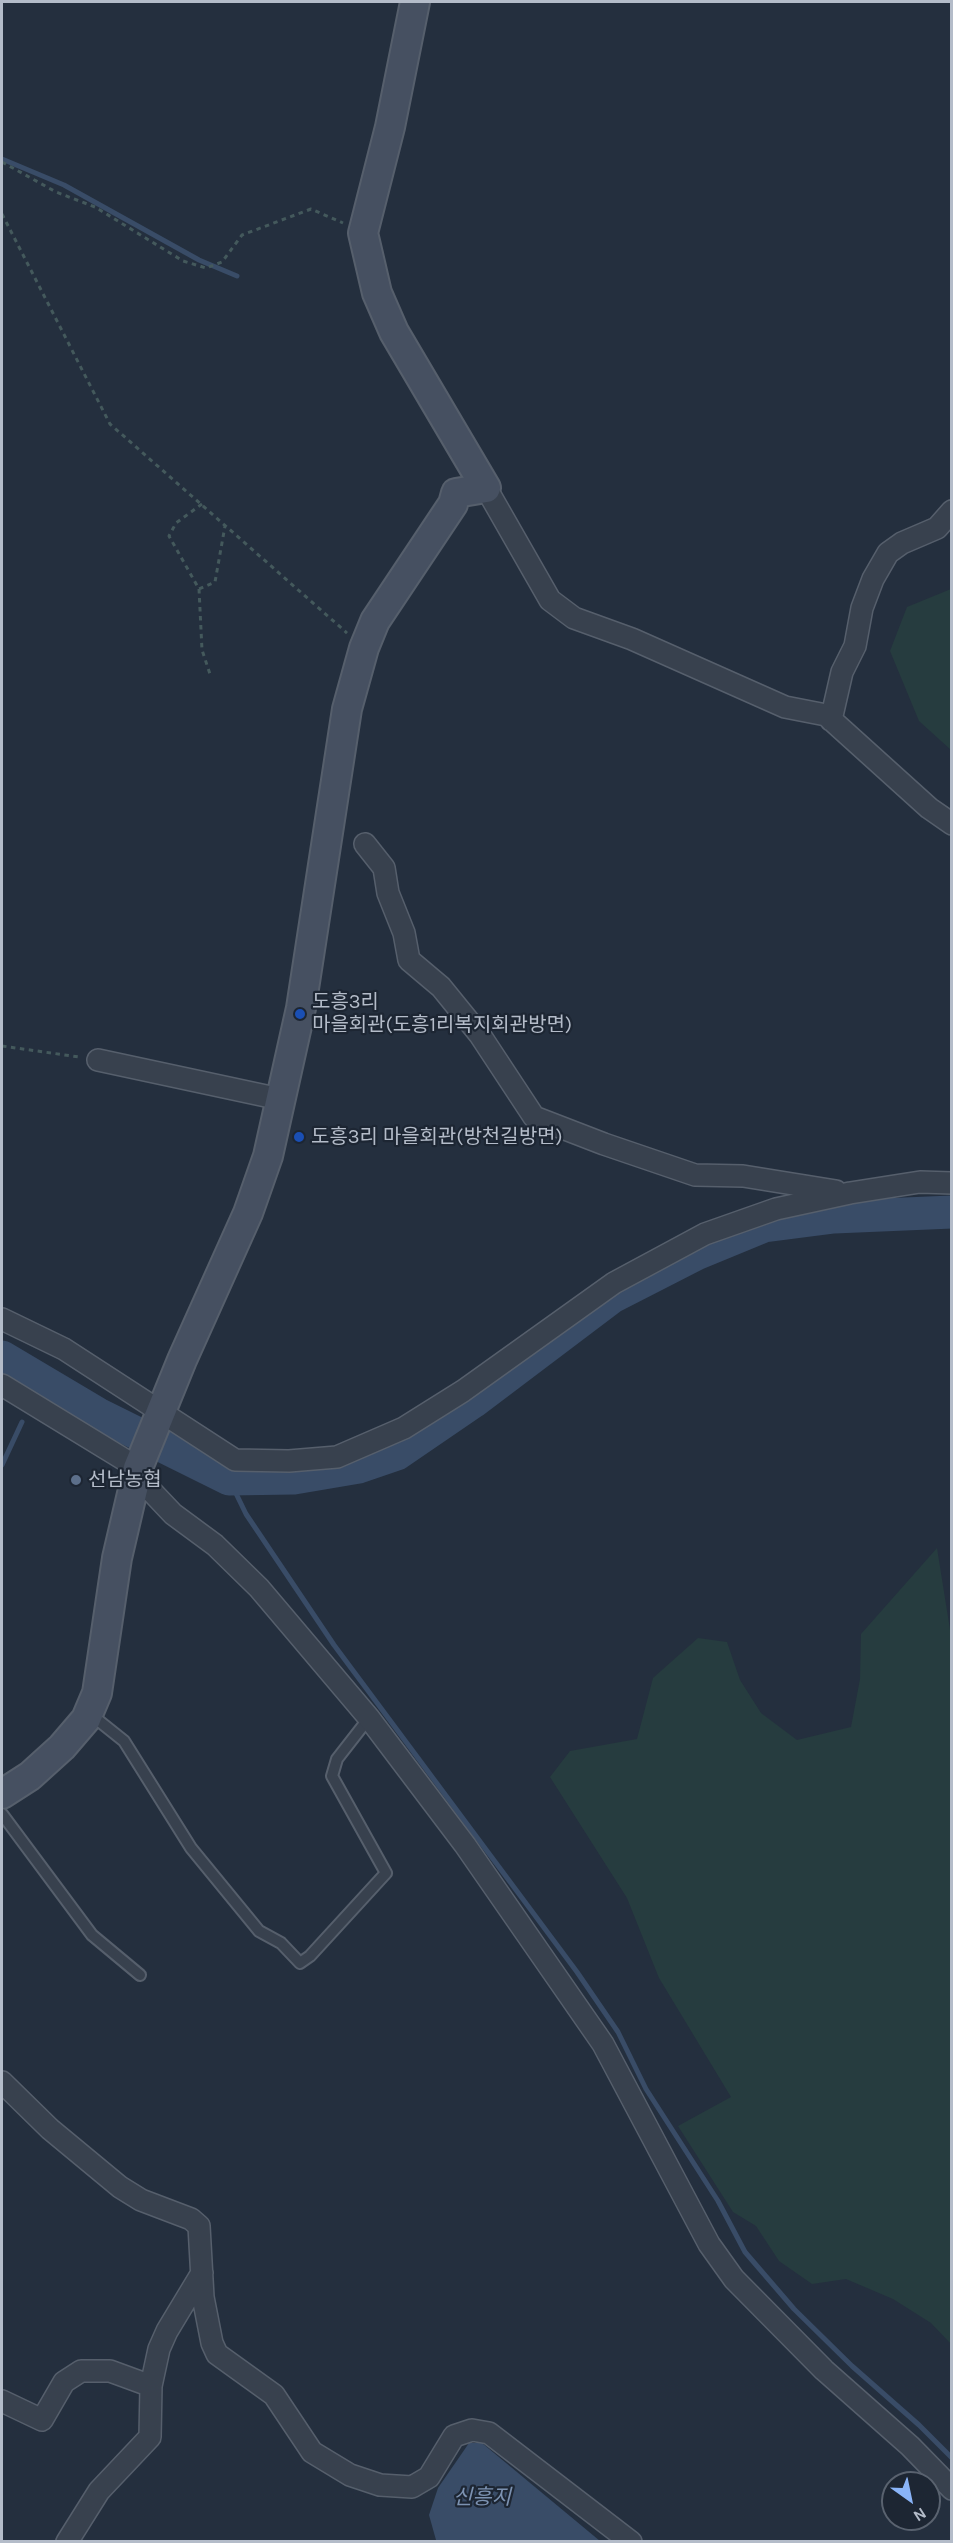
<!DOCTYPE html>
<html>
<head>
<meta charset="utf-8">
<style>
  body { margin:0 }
  #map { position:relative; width:953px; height:2543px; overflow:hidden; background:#242f3e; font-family:Karla,sans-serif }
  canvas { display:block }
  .frame { position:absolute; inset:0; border:3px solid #b4bcc9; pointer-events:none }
  .north { position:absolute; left:881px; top:2471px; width:60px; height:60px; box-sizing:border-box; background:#1d2633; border:2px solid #59626f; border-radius:50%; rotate:147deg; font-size:16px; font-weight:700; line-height:24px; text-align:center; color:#b4bcc9 }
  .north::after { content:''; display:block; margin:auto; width:21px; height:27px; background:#8ab4f8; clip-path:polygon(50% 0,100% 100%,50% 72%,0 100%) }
</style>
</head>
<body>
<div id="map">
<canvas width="953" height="2543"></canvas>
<div class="frame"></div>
<div class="north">N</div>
</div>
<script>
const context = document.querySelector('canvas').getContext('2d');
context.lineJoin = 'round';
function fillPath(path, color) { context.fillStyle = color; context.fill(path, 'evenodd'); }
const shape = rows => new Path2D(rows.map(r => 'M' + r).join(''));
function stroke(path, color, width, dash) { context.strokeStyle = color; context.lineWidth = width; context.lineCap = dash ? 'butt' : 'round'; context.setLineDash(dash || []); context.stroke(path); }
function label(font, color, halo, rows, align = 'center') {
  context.font = font + ' Karla,"Noto Sans KR",sans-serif'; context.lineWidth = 4.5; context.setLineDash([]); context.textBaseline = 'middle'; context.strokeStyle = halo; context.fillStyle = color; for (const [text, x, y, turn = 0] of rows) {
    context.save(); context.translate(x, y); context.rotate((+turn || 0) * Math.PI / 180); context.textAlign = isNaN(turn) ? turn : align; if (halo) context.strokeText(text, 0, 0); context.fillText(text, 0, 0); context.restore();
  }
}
fillPath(shape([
  [951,589,951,750,919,721,890,651,907,607],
  [937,1548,952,1642,951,2344,931,2323,893,2299,846,2279,812,2284,779,2261,756,2226,733,2212,678,2126,731,2097,659,1978,627,1898,550,1777,570,1751,637,1739,653,1678,698,1638,727,1642,740,1680,761,1713,797,1740,851,1727,860,1679,861,1634]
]), '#263c3f');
fillPath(shape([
  [469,2443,482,2443,600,2541,436,2540,429,2515,438,2488]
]), '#394c67');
stroke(shape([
  [2,159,64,185,199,260,237,276],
  [2,1465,22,1422],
  [229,1479,246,1514,334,1645,577,1972,618,2032,646,2089,718,2201,745,2252,794,2309,852,2366,919,2425,952,2458]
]), '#394c67', 5);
stroke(shape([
  [2,1357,98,1414,229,1479,294,1478,359,1467,397,1454,473,1402,612,1297,696,1254,764,1226,834,1217,952,1212]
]), '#394c67', 33);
const lane = shape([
  [89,1713,124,1741,191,1848,259,1931,281,1943,300,1963,310,1956,386,1873,332,1776,337,1759,369,1718],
  [2,1814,92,1935,140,1975]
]);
const street = shape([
  [486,488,550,600,574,618,632,639,785,707,826,715,929,808,952,824],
  [831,720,842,672,855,646,862,608,873,579,888,553,902,543,937,528,952,511],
  [365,844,384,868,388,893,404,933,409,960,441,987,480,1035,534,1117,604,1144,695,1175,743,1176,836,1191],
  [98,1060,280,1099],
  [2,1319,64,1349,235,1460,289,1461,337,1457,404,1428,463,1391,614,1283,705,1234,776,1209,850,1193,920,1182,952,1183],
  [2,1385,138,1468],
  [137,1476,173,1514,215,1545,259,1588,369,1718,465,1845,603,2044,709,2244,734,2279,824,2370,910,2446,952,2489],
  [2,2082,50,2129,120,2187,141,2200,191,2219,199,2226,203,2297,212,2343,217,2354,274,2395,312,2452,350,2475,380,2485,412,2487,429,2477,454,2436,472,2430,489,2433,631,2542],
  [151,2386,159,2349,167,2331,202,2273],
  [2,2401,42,2420,64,2382,81,2371,110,2371,151,2386,150,2437,99,2491,67,2542]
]);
const secondary = shape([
  [2,1794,30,1776,62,1747,86,1719,97,1693,117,1558,138,1468,182,1360,248,1213,268,1156,301,1008,347,709,364,648,375,621,453,504,456,493,486,488,394,332,377,293,363,233,390,127,415,2]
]);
stroke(lane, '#565f6c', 14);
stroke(street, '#565f6c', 24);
stroke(secondary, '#565f6c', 32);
stroke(shape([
  [2,162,56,192,95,207,183,261,206,268,222,262,242,235,311,209,343,223],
  [2,214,110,424,347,633],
  [202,504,176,523,169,536,199,589,215,582,225,526],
  [199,589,202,650,210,674],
  [2,1046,79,1057]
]), '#44595c', 3, [4.5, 4.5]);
stroke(lane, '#38414e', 10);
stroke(street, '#38414e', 21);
stroke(secondary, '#465061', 28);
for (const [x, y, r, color] of [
  [300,1014,6,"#1a4fb4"],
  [299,1137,6,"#1a4fb4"],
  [76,1480,6,"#5c6f8a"]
]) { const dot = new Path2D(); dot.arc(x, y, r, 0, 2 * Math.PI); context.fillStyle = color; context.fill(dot); stroke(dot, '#1d2633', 2); }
label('20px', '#b4bcc9', '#1d2633', [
  ["도흥3리",312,1002],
  ["마을회관(도흥1리복지회관방면)",312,1025],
  ["도흥3리 마을회관(방천길방면)",311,1137],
  ["선남농협",88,1480]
], 'left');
label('italic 21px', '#7c92b1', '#1d2633', [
  ["신흥지",482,2498]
]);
</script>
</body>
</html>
